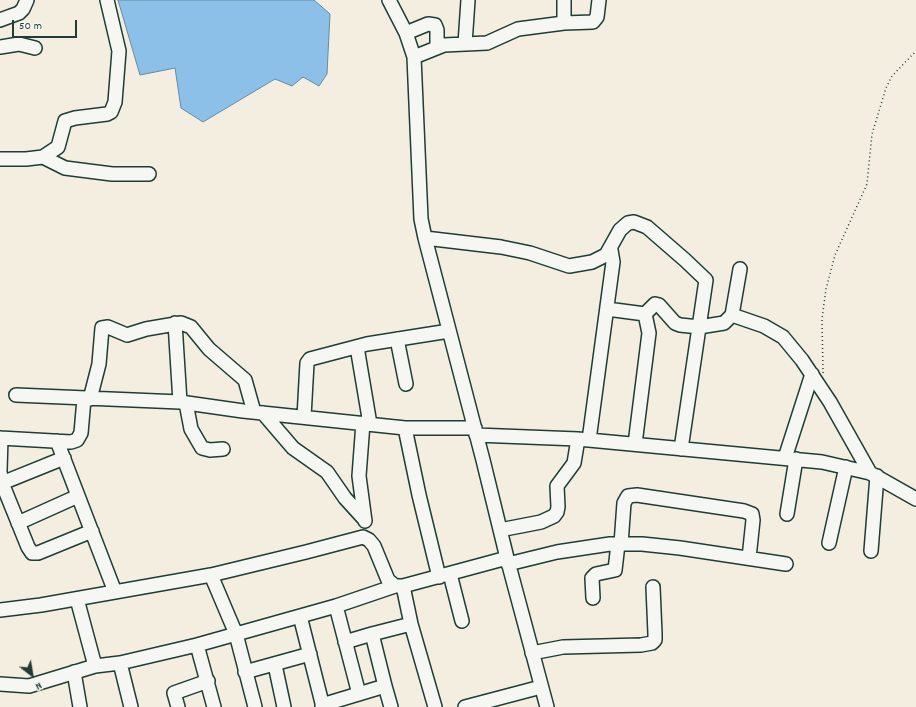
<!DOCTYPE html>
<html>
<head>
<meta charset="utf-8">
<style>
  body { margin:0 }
  #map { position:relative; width:916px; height:707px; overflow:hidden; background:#f4eee1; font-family:Dekko,sans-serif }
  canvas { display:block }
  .north { position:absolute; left:12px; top:655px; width:40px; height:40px; -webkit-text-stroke:3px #f6f6f2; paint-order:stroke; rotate:149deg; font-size:11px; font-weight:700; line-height:16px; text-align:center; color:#1f3d34 }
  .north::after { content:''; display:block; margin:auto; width:14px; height:18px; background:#1f3d34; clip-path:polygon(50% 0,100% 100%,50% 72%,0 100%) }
  .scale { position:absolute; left:12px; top:20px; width:65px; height:18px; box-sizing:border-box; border:2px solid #1f3d34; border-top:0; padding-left:5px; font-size:12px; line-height:14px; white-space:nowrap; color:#1f3d34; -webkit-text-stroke:3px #f6f6f2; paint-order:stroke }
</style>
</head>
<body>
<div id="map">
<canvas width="916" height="707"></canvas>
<div class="north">N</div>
<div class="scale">50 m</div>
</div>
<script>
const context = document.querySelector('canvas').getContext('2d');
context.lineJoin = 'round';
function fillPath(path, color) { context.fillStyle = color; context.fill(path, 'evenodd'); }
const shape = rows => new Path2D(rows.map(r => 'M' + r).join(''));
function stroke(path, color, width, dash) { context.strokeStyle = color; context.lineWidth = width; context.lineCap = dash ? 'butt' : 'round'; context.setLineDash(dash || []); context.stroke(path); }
const water = shape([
  [118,0,314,0,330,14,327,74,319,86,303,77,292,86,275,79,203,122,181,108,175,68,140,75,118,0]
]);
fillPath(water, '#8dc0e9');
stroke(water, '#618ca1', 1);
const minor = shape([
  [389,0,406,33,414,57,421,219,425,238,483,460,507,558,547,707],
  [564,0,564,23],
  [0,20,19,13,23,9,27,0],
  [406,33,428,24,435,25,437,30,437,47],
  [465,44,468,0],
  [0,47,19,44,35,48],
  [414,57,444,45,487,43,518,29,564,23,593,22,597,17,599,0],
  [43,157,65,168,112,174,149,174],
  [0,159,26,159,43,157,58,147,65,121,75,118,107,114,111,112,115,102,119,51,107,0],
  [425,238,501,247,530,253,569,266,592,262,606,255,620,230,628,223,634,222,647,227,685,260,706,280,681,449],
  [607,309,645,314,655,304,659,305,675,323,680,325,699,327,724,323,732,315,740,269],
  [732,315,764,326,783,337,802,360,830,402,870,473],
  [175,323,180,402],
  [397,339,406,384],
  [357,347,370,424],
  [16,395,180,402,243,411,405,428,475,428],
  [90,399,99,364,102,328,108,327,127,335,146,329,181,323,191,327,209,349,245,380,254,412],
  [186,403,191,429,202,448,210,450,223,449],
  [263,413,293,448,327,472,345,498,365,520],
  [304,417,307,363,310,359,367,344,449,331],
  [363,423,359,476,365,521],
  [405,428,419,495,439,577],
  [476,435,578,439,822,462,870,473,916,499],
  [0,438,71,442,77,440,81,433,84,399],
  [589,440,613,262,611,250],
  [57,441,115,592],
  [635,444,649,333,645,314],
  [785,458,812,374],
  [0,471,1,438],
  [0,472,2,483,28,547,32,553,38,553,92,531],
  [2,483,64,458],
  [787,514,796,459],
  [18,523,78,496],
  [500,530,541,522,554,516,557,512,558,507,557,486,574,463,578,439],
  [829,543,846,467],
  [621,544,624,503,628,496,637,495,744,511,752,514,753,520,749,558],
  [871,551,877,476],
  [508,564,557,552,610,544,642,544,680,548,786,564],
  [450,574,462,621],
  [211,575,236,634,255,707],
  [403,586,411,624,435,707],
  [593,598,592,578,596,574,615,570,618,544],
  [77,599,95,666],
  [336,606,359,694],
  [0,610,41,605,211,575,306,552,363,537,369,540,374,546,388,580,395,586,403,586,507,558],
  [300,616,323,707],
  [345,642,372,634],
  [532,653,563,647,641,645,652,643,655,640,655,634,653,587],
  [120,663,131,707],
  [275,665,284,707],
  [74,672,80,707],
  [245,672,310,654],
  [0,684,29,686,95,666,120,663,197,645],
  [385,686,391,707],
  [322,705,385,686,372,634,411,624],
  [178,707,174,693,208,681],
  [214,707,197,645,336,606,395,586],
  [465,707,541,687]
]);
stroke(minor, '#1f3d34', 16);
stroke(shape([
  [823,373,822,319,826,289,835,255,867,184,872,134,886,88,892,76,916,51]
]), '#1f3d34', 1.5, [1, 3]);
stroke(minor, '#f6f6f2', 13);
</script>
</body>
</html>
